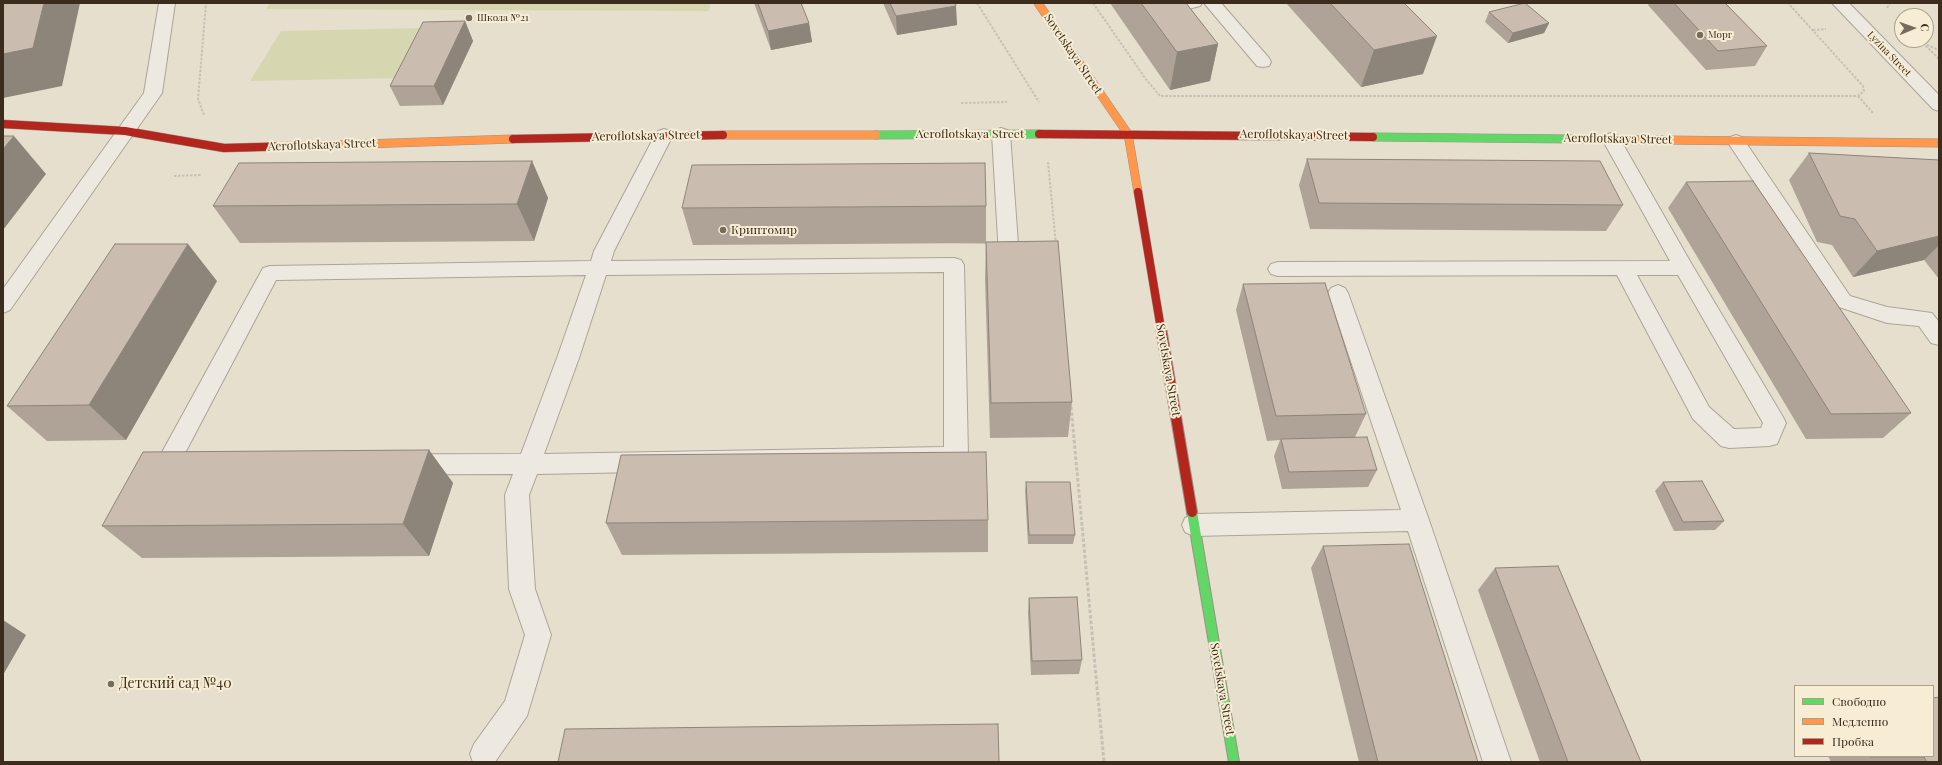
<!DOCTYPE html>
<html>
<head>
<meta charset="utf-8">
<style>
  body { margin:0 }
  #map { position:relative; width:1942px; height:765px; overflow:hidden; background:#e6dfce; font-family:"Playfair Display",serif }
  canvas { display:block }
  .frame { position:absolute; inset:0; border:4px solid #3b2c1e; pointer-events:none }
  .legend { position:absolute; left:1794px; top:685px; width:140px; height:72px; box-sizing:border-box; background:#f7edd4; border:1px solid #aca08b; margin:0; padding:5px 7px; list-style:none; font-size:12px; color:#3b2c1e }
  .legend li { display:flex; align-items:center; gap:8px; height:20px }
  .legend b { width:20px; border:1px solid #aca08b }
  .north { position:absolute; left:1894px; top:8px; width:40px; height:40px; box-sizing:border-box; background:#f7edd4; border:1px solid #aca08b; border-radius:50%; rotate:88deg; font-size:11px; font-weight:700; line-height:16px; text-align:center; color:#3b2c1e }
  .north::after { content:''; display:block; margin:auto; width:14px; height:18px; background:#776b5c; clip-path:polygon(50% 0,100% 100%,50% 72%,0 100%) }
</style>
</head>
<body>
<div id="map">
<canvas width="1942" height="765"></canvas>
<div class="frame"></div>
<ul class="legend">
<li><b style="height:5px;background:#63d668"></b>Свободно</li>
<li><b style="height:5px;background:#ff974d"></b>Медленно</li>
<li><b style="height:5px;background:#b3261e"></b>Пробка</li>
</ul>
<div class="north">С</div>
</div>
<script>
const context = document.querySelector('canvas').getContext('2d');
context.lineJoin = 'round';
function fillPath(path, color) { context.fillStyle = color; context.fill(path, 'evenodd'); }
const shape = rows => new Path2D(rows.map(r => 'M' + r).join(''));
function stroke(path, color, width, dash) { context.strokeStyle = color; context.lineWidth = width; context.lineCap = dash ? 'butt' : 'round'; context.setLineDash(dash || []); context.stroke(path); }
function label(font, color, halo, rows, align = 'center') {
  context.font = font + ' "Playfair Display",serif'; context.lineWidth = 4; context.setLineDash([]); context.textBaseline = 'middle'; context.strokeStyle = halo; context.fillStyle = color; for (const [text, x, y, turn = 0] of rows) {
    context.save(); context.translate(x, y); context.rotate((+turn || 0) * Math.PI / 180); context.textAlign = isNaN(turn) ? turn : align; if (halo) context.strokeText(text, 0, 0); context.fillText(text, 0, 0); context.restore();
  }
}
fillPath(shape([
  [270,3,711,3,709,11,266,9],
  [426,28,402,78,250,81,281,31]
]), '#d6d6b0');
const lane = shape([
  [159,3,175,3,162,93,10,310,3,313,3,289,144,93,159,3],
  [1166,3,1202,3,1200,6,1177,12,1171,10,1166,3],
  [1204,3,1221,3,1269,58,1271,62,1269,66,1263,67,1257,66,1204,3],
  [1001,128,1007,130,1010,134,1019,257,1016,262,1009,264,1002,262,999,257,992,134,995,130,1001,128],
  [664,129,670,131,673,135,614,251,611,261,954,258,961,260,964,265,968,456,964,463,956,466,537,474,529,495,535,589,551,635,527,716,495,762,473,762,470,754,474,744,505,701,525,635,509,589,505,495,513,474,167,475,159,472,155,465,263,268,270,266,591,261,594,251,655,135,658,131,664,129],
  [944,272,944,447,544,454,579,358,606,275,944,272],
  [586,275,557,358,521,454,184,455,276,280,586,275],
  [1611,133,1617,135,1620,139,1691,263,1783,417,1786,423,1777,444,1769,446,1729,448,1721,446,1693,419,1617,275,1278,276,1271,274,1268,269,1271,264,1278,262,1670,261,1602,139,1605,135,1611,133],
  [1637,275,1678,275,1763,423,1761,428,1734,429,1709,407,1637,275],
  [1736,135,1742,137,1850,296,1887,307,1932,313,1939,322,1939,345,1931,343,1919,326,1887,323,1836,306,1727,141,1730,137,1736,135],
  [1338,285,1345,288,1348,293,1429,520,1511,762,1483,762,1408,531,1194,536,1185,532,1182,525,1185,518,1194,514,1401,510,1328,293,1331,288,1338,285]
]);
const street = shape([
  [1832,3,1849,3,1939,95,1939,111,1933,109,1832,3]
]);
const fastFar1 = shape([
  [876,135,1039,134],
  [1373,137,1573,139]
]);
const fast = shape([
  [1192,512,1234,762]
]);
const slow = shape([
  [1038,3,1128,134,1138,192],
  [723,135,876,135],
  [1573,139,1939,143],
  [334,145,513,139]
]);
const jamFar1 = shape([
  [3,124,125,131,224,148,334,145],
  [1039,134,1373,137],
  [513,139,723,135],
  [1138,192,1161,329]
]);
const jam = shape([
  [1161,328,1192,512]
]);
stroke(lane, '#aba497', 2);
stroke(street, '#aba497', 2);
stroke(fastFar1, '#9b9386', 9);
stroke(fast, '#9b9386', 12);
stroke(slow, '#9b9386', 9);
stroke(jamFar1, '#9b9386', 9);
stroke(jam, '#9b9386', 12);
stroke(shape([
  [977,3,1039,102],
  [1093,3,1145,78,1160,96,1858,96,1864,91,1863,86,1788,3],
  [1887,8,1890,3],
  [1813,30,1826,29],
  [1920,40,1939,59],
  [1927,45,1939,50],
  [1858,96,1873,113],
  [961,103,1007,102],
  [204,115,198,99,206,3],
  [1048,162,1056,245],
  [174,176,201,175]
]), '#c7c0b6', 2, [2.5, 1.5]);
stroke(shape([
  [1071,407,1104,762]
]), '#c7c0b6', 3, [3.5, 2]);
fillPath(lane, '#eee9e0');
fillPath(street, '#eee9e0');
stroke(fastFar1, '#63d668', 8);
stroke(fast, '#63d668', 10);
stroke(slow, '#ff974d', 8);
stroke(jamFar1, '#b3261e', 8);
stroke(jam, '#b3261e', 10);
fillPath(shape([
  [754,3,801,3,809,23,812,42,771,50],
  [883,3,955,3,957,25,897,35],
  [1110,3,1186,3,1218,44,1210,81,1170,90],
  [1286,3,1404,3,1423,74,1361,87],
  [1649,3,1725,3,1767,46,1755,66,1706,70,1648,5],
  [1489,12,1549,23,1544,33,1508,43,1485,22],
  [465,21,473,41,443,105,400,106,390,86],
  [1809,153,1939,160,1939,279,1924,260,1853,277,1832,245,1817,242,1789,180],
  [1307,159,1623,205,1606,231,1310,229,1299,185],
  [532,161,548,198,534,241,240,243,213,206],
  [1686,182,1911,413,1883,438,1806,439,1668,208],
  [986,206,986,243,693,245,682,208],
  [986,242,1072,402,1068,437,990,438,985,279],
  [217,281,126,440,47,441,7,406],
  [1243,284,1366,414,1355,437,1377,470,1368,487,1282,489,1274,456,1280,440,1267,441,1236,310],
  [429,450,453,483,429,556,142,558,102,526],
  [1026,482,1075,535,1073,544,1028,544,1025,491],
  [1663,482,1724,521,1715,530,1674,531,1655,491],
  [988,520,988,552,622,555,606,523],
  [1323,546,1478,762,1359,762,1311,568],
  [1495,568,1641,762,1540,762,1478,590],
  [1029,598,1082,660,1079,674,1031,675,1028,613],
  [1828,756,1933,756,1939,762,1831,762]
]), '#aea396');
fillPath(shape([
  [44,3,80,3,62,86,3,98,3,54],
  [956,6,957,25,897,35,896,16],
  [465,21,473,41,443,105,434,86],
  [809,23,812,42,771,50,768,31],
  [1549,23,1544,33,1508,43,1513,33],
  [1437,36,1423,74,1361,87,1374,50],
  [1218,44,1210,81,1170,90,1177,52],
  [14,136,46,174,3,230,3,149],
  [532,161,548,198,534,241,517,204],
  [1939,236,1939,245,1924,260,1853,277,1877,251],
  [188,244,217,281,126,440,89,405],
  [429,450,453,483,429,556,403,524],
  [3,620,26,635,3,675]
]), '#8d847a');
const building = shape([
  [3,3,44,3,33,48,3,54,3,3],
  [758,3,801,3,809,23,768,31,758,3],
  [890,3,955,3,956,6,896,16,890,3],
  [1141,3,1186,3,1218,44,1177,52,1141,3],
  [1330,3,1404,3,1437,36,1374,50,1330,3],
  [1525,3,1549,23,1513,33,1489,12,1525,3],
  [1674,3,1725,3,1767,46,1718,51,1674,3],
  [465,21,434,86,390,86,423,22,465,21],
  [3,136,14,136,3,149,3,136],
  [1809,153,1939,160,1939,236,1877,251,1855,219,1840,216,1809,153],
  [1307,159,1600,161,1623,205,1319,203,1307,159],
  [532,161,517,204,213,206,239,163,532,161],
  [985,163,986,206,682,208,692,165,985,163],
  [1753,181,1911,413,1831,414,1686,182,1753,181],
  [1058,241,1072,402,991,403,986,242,1058,241],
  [115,244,188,244,89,405,7,406,115,244],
  [1325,283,1366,414,1276,416,1243,284,1325,283],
  [1367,437,1377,470,1289,472,1281,439,1367,437],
  [429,450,403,524,102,526,143,452,429,450],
  [986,452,988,520,606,523,621,455,986,452],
  [1702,481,1724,521,1683,522,1663,482,1702,481],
  [1026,482,1070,482,1075,535,1029,535,1026,482],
  [1409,544,1478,762,1378,762,1323,546,1409,544],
  [1558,566,1641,762,1568,762,1495,568,1558,566],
  [1077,597,1082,660,1032,661,1029,598,1077,597],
  [1939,697,1939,762,1927,762,1924,757,1870,757,1870,756,1933,756,1933,698,1939,697],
  [998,724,999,762,558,762,565,729,998,724]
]);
fillPath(building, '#cabdaf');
stroke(building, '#8d847a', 1);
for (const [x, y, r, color] of [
  [469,18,4,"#776b5c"],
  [1700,35,4,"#776b5c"],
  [723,230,4,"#776b5c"],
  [111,684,4,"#776b5c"]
]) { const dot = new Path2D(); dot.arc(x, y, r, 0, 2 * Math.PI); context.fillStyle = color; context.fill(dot); stroke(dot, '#f7edd4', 1.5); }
label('10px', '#3b2c1e', '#f7edd4', [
  ["Школа №21",477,18],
  ["Морг",1708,35]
], 'left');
label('10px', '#3b2c1e', '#f7edd4', [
  ["Lyzina Street",1889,54,46]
]);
label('12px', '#3b2c1e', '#f7edd4', [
  ["Sovetskaya Street",1073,54,56],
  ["Aeroflotskaya Street",970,134],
  ["Aeroflotskaya Street",1294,135,1],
  ["Aeroflotskaya Street",646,136,-1],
  ["Aeroflotskaya Street",1618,139,1],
  ["Aeroflotskaya Street",322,145,-2],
  ["Sovetskaya Street",1168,370,80],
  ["Sovetskaya Street",1222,689,80]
]);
label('12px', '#3b2c1e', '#f7edd4', [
  ["Криптомир",731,230]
], 'left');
label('14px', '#3b2c1e', '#f7edd4', [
  ["Детский сад №40",119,684]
], 'left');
</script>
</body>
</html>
